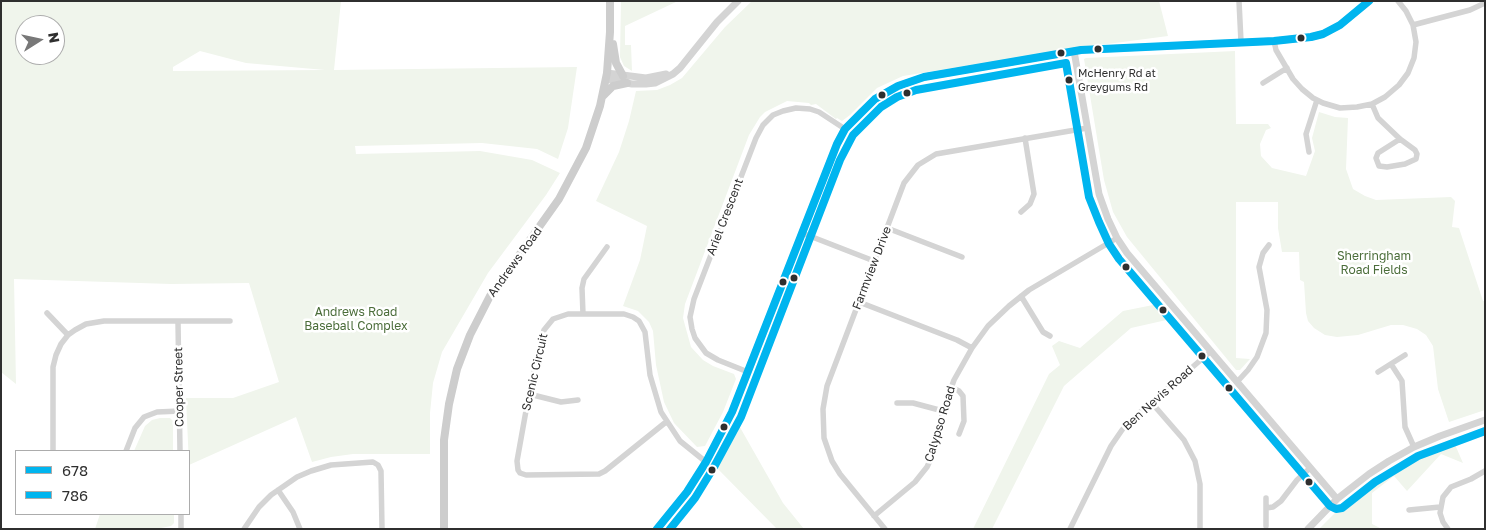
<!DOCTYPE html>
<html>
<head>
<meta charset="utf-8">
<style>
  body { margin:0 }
  #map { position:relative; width:1486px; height:530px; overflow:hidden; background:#fff; font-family:"Golos Text",sans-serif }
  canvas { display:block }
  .frame { position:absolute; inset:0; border:2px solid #2f2f2f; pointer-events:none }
  .legend { position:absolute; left:15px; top:450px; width:175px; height:65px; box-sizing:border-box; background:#fff; border:1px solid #acacac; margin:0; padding:6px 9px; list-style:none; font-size:15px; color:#2f2f2f }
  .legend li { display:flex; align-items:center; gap:10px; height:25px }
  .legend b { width:25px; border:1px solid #acacac }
  .north { position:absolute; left:15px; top:15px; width:50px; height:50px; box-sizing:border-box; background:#fff; border:1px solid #acacac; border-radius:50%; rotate:80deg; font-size:14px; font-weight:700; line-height:20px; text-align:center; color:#2f2f2f }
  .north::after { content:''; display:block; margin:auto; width:18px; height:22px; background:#787878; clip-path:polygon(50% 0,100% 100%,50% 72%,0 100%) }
</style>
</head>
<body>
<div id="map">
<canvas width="1486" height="530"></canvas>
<div class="frame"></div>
<ul class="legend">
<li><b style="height:6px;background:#00b5ef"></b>678</li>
<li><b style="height:6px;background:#00b5ef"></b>786</li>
</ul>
<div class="north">N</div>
</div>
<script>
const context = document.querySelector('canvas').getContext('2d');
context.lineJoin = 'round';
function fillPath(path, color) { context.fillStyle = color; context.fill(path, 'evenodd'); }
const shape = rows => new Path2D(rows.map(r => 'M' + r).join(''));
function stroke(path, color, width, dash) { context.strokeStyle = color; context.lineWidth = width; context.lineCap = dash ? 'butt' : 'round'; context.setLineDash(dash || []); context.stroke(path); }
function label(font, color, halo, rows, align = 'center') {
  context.font = font + ' "Golos Text",sans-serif'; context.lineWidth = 5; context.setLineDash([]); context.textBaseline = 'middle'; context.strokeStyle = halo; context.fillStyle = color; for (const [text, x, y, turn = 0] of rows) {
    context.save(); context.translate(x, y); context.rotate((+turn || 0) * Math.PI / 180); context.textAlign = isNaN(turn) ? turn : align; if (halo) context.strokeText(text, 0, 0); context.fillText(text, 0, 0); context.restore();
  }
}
fillPath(shape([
  [1,1,341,1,334,70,577,67,568,128,558,159,537,149,482,143,355,146,356,154,480,151,532,160,560,173,546,195,488,273,442,352,433,383,430,413,430,454,353,454,331,457,312,462,296,417,189,465,186,398,233,398,279,382,249,283,171,284,14,279,16,384,1,372],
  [25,25,55,25,55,55,25,55],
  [200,51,246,63,325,70,173,71,173,67],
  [621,1,678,1,625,26,625,45,631,45,632,71,624,66,620,57],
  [752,1,1159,1,1168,36,1077,48,903,76,877,88,850,115,842,121,837,118,836,119,816,104,811,105,809,103,787,101,765,112,760,117,749,135,685,304,683,318,691,347,703,360,713,366,734,374,736,379,723,412,705,446,697,447,674,423,664,402,656,365,653,331,649,322,638,311,623,306,640,260,647,226,596,201,619,152,629,121,636,91,657,90,670,85,682,78,725,27],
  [1235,51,1236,124,1268,124,1271,128,1266,130,1260,144,1261,156,1272,168,1306,176,1315,151,1312,138,1319,112,1335,117,1348,118,1346,169,1353,189,1365,196,1376,200,1451,197,1455,201,1452,227,1459,228,1483,301,1485,301,1485,410,1449,422,1438,389,1433,346,1426,335,1417,329,1403,325,1391,325,1358,335,1337,337,1325,335,1314,328,1308,321,1306,313,1304,282,1300,280,1299,252,1282,252,1278,228,1278,202,1236,202,1236,358,1250,359,1240,370,1236,370,1127,237,1113,212,1104,180,1084,59,1086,58],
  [1158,304,1171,319,1131,328,1064,386,992,529,973,529,1049,374,1060,365,1052,346,1059,341,1080,348,1123,311],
  [160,418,170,418,173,421,173,451,134,451,145,426,152,420],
  [737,422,783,503,804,529,777,529,714,465],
  [1453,440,1463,463,1441,454,1407,491,1394,476,1372,493,1372,524,1382,529,1319,529,1343,505,1368,486,1402,463],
  [100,514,174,514,174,523,171,526,156,529,95,529]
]), '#f0f5ec');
stroke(shape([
  [1239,1,1241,42],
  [1413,25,1470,10,1485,3],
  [1274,41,1276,50,1293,79,1302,89,1313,98,1323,103,1340,108,1357,107,1372,104,1385,97,1399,85,1408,73,1414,58,1416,42,1413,25,1406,11,1398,1],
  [1263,83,1287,68],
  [1372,104,1378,118,1400,139,1415,150,1417,154,1416,159,1405,164,1387,167,1379,166,1376,158,1378,153,1400,139],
  [1309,152,1306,134,1317,100],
  [1021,212,1030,204,1034,194,1025,138],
  [887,228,962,257],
  [802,233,874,261],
  [1021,296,1043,332,1050,336],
  [859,302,957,340,972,348],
  [47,313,68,335],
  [583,314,582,288,584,279,607,247],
  [178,322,180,451],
  [1391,364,1402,381,1405,427,1414,447],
  [748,372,718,360,706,353,695,338,692,329,690,317,694,299,756,138,763,125,773,115,783,111,796,108,810,109,819,112,845,129],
  [1378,372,1405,355],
  [1237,382,1248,370,1257,357,1266,333,1267,310,1259,267,1263,253,1269,245],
  [951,387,959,391,963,396,964,421,959,434],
  [529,394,561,402,578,400],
  [1151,402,1184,440,1195,461,1200,484,1200,529],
  [897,403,913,403,943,411],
  [666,422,605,471,599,474,526,475,520,473,518,470,517,461,529,394,544,330,553,319,568,314,624,314,633,317,639,321,645,332,650,375,661,412,680,441,706,462],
  [53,451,53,367,56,355,61,344,68,335,75,330,86,324,104,321,230,321],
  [126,451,135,428,144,417,157,412,180,411],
  [278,490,293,512,300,529],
  [1266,498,1266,526],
  [1266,508,1273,507,1281,501,1297,480,1310,468],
  [1409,510,1440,507],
  [181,514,181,529],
  [874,516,915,482,927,467,934,452,943,411,954,380,972,348,988,326,1009,306,1029,290,1117,238],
  [244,529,259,507,271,495,297,477,311,471,331,465,373,462,378,465,381,471,382,529],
  [885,529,840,474,832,461,824,438,823,409,827,386,904,183,918,165,936,154,1087,128],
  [1070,529,1111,446,1122,430,1131,420,1210,352],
  [1448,529,1443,522,1440,513,1443,497,1451,487,1471,479,1485,471]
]), '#d4d4d4', 5.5);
stroke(shape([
  [1074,51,1099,194,1108,219,1117,238,1127,253,1337,499],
  [607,73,646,78,666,74],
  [606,79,632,84,646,84,655,83,673,74,680,68,717,22,738,1],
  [657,529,687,492,706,462,732,412,837,144,845,129,862,111,875,99,898,86,924,77,1081,50,1274,41,1311,37,1323,34,1340,25,1369,1],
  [1308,529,1337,499,1369,474,1389,461,1414,447,1440,436,1485,420]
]), '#d4d4d4', 7);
stroke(shape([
  [613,44,616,63,623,76],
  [602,97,613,86,627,83],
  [444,529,444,440,449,404,457,369,470,335,490,296,559,199,586,148,600,106,607,73,610,32,610,1]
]), '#cdcdcd', 8);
stroke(shape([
  [657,529,687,492,706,462,732,412,837,144,845,129,875,99,898,86,924,77,1081,50,1274,41,1311,37,1323,34,1340,25,1369,1]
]), '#00b5ef', 8);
stroke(shape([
  [670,529,695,498,714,467,741,417,840,160,853,135,881,107,897,97,916,90,1066,63,1089,197,1099,222,1109,244,1119,259,1330,506,1336,509,1342,508,1375,482,1418,456,1485,431]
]), '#00b5ef', 8);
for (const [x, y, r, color] of [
  [1301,38,4.5,"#2f2f2f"],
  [1098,49,4.5,"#2f2f2f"],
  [1061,53,4.5,"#2f2f2f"],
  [1069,80,4.5,"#2f2f2f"],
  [907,93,4.5,"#2f2f2f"],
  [882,95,4.5,"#2f2f2f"],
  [1126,267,4.5,"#2f2f2f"],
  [794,278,4.5,"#2f2f2f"],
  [783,282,4.5,"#2f2f2f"],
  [1163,310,4.5,"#2f2f2f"],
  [1202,356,4.5,"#2f2f2f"],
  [1229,388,4.5,"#2f2f2f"],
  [724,427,4.5,"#2f2f2f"],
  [712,470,4.5,"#2f2f2f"],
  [1309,482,4.5,"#2f2f2f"]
]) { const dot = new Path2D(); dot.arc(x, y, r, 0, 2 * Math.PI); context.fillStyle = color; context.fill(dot); stroke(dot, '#fff', 2); }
label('11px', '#2f2f2f', '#fff', [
  ["McHenry Rd at",1078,74],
  ["Greygums Rd",1078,88]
], 'left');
label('12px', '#2f2f2f', '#fff', [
  ["Ariel Crescent",725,217,-69],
  ["Andrews Road",515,262,-54],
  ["Farmview Drive",872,268,-69],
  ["Scenic Circuit",535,372,-77],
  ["Cooper Street",179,387,-91],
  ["Ben Nevis Road",1158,398,-42],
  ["Calypso Road",940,424,-73]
]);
label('12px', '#4b6d3a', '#fff', [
  ["Sherringham",1374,256],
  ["Road Fields",1374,270],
  ["Andrews Road",356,312],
  ["Baseball Complex",356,326]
]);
</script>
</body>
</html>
